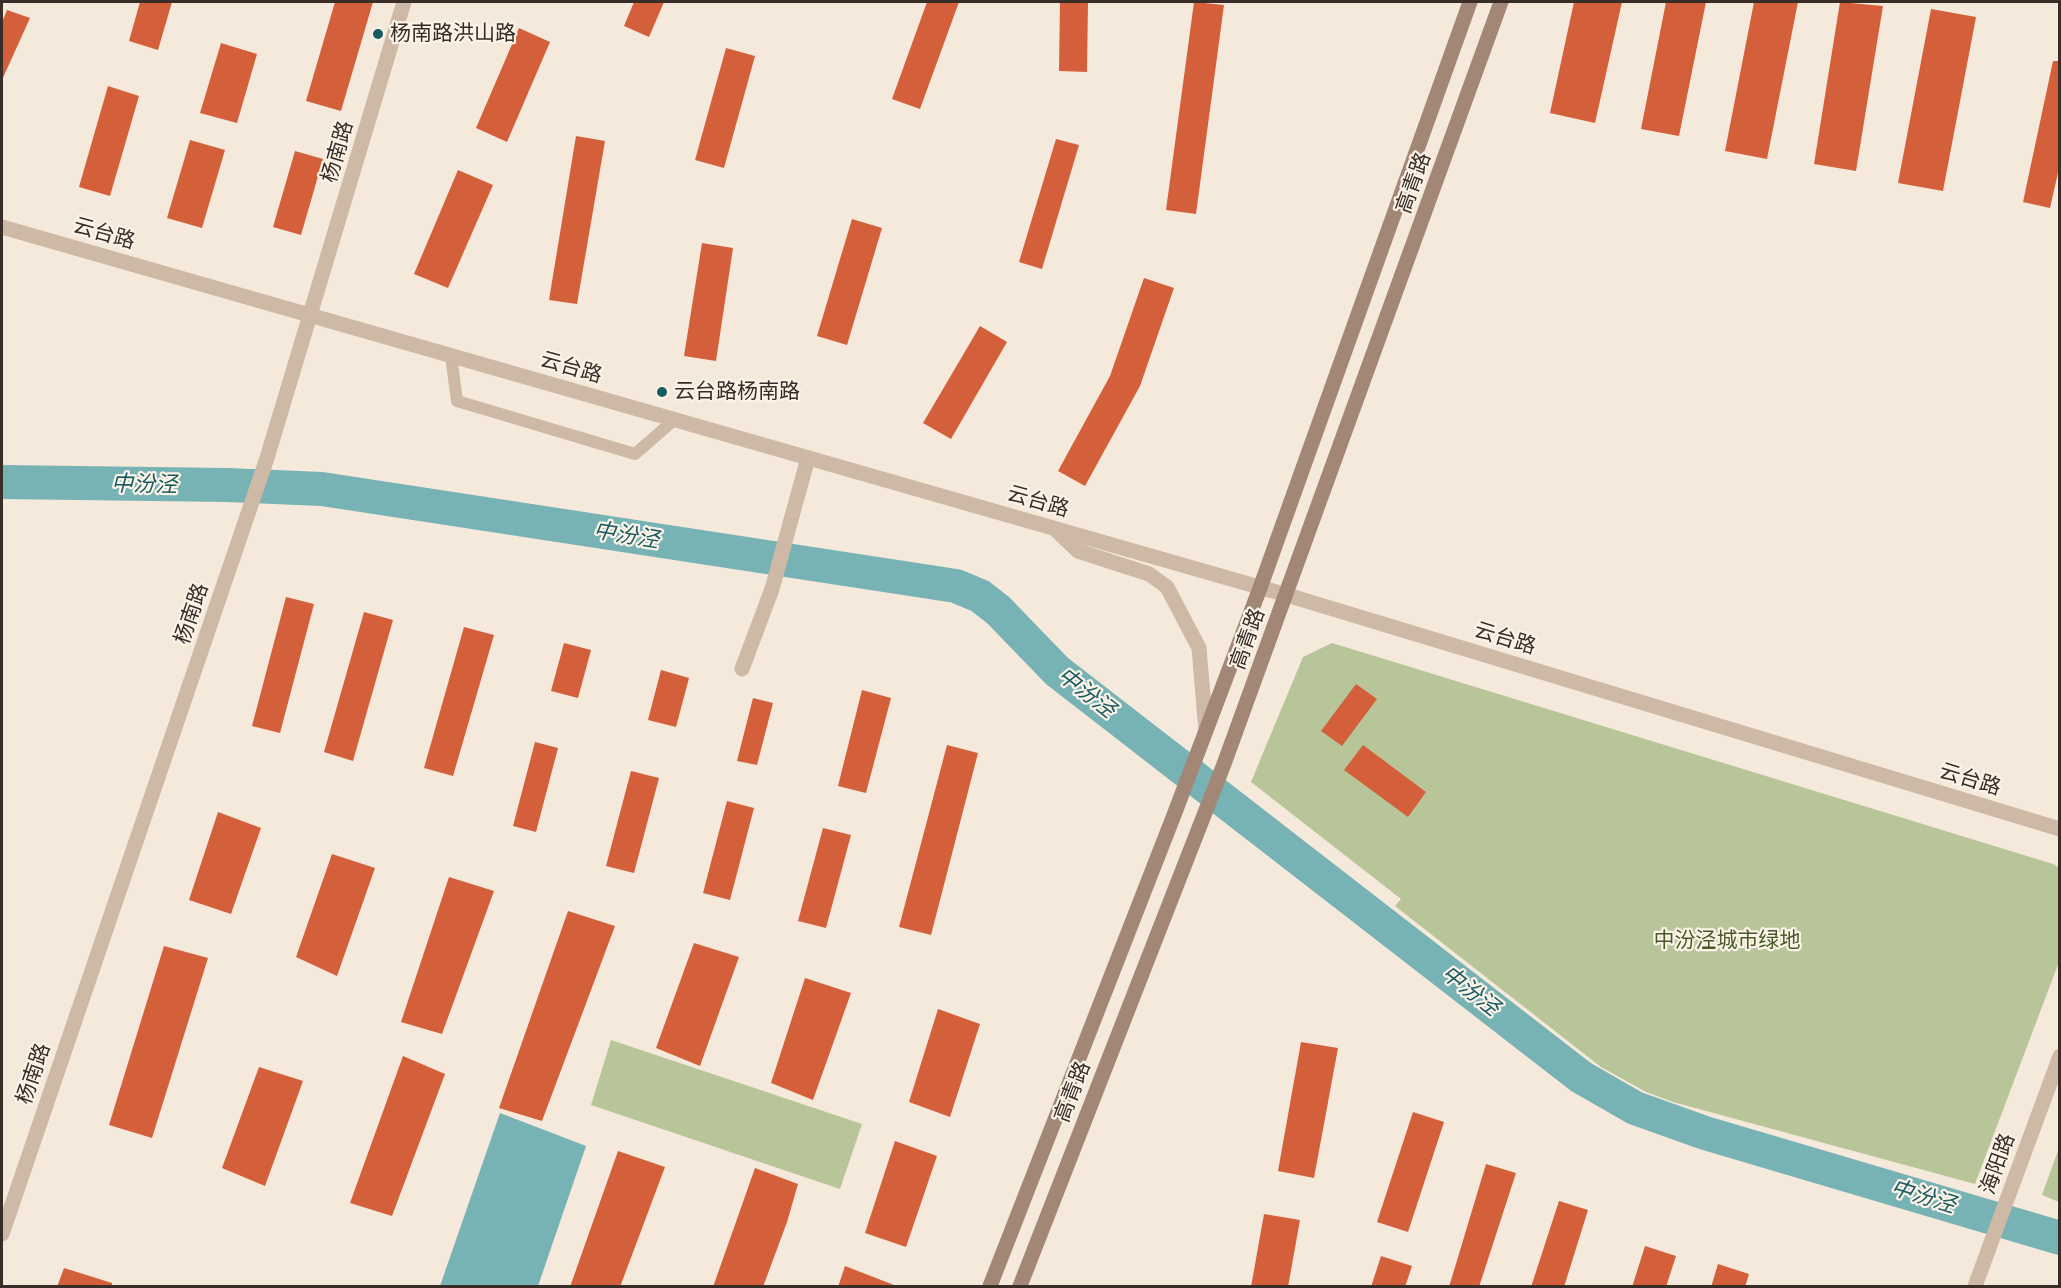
<!DOCTYPE html>
<html>
<head>
<meta charset="utf-8">
<style>
  body { margin:0 }
  #map { position:relative; width:2061px; height:1288px; overflow:hidden; background:#f5e9db; font-family:"PT Sans",sans-serif }
  canvas { display:block }
  .frame { position:absolute; inset:0; border:3px solid #392d27; pointer-events:none }
</style>
</head>
<body>
<div id="map">
<canvas width="2061" height="1288"></canvas>
<div class="frame"></div>
</div>
<script>
const context = document.querySelector('canvas').getContext('2d');
context.lineJoin = 'round';
function fillPath(path, color) { context.fillStyle = color; context.fill(path, 'evenodd'); }
const shape = rows => new Path2D(rows.map(r => 'M' + r).join(''));
function stroke(path, color, width, dash) { context.strokeStyle = color; context.lineWidth = width; context.lineCap = dash ? 'butt' : 'round'; context.setLineDash(dash || []); context.stroke(path); }
function label(font, color, halo, rows, align = 'center') {
  context.font = font + ' "PT Sans","Noto Sans SC",sans-serif'; context.lineWidth = 4.5; context.setLineDash([]); context.textBaseline = 'middle'; context.strokeStyle = halo; context.fillStyle = color; for (const [text, x, y, turn = 0] of rows) {
    context.save(); context.translate(x, y); context.rotate((+turn || 0) * Math.PI / 180); context.textAlign = isNaN(turn) ? turn : align; if (halo) context.strokeText(text, 0, 0); context.fillText(text, 0, 0); context.restore();
  }
}
fillPath(shape([
  [1332,643,2053,864,2059,868,2059,962,1975,1184,1673,1102,1646,1092,1601,1067,1395,906,1401,899,1251,782,1303,657],
  [611,1040,862,1124,840,1189,591,1105],
  [2059,1148,2059,1202,2042,1195]
]), '#b7c599');
fillPath(shape([
  [500,1113,586,1146,538,1286,440,1286]
]), '#77b2b5');
stroke(shape([
  [2,482,227,485,322,489,956,586,980,596,998,610,1057,671,1581,1077,1635,1108,1705,1133,2060,1238]
]), '#77b2b5', 34);
fillPath(shape([
  [140,2,172,2,158,50,129,41],
  [335,2,373,2,341,111,306,101],
  [634,2,664,2,649,37,624,26],
  [927,2,959,2,920,109,892,99],
  [1060,2,1088,2,1087,72,1059,71],
  [1194,2,1224,5,1196,214,1166,210],
  [1574,2,1622,2,1595,123,1550,113],
  [1666,2,1706,2,1679,136,1641,129],
  [1754,2,1798,2,1767,159,1725,151],
  [1840,2,1883,6,1856,171,1814,164],
  [1931,9,1976,17,1943,191,1898,183],
  [7,10,30,18,2,80,2,22],
  [519,28,550,42,507,142,476,128],
  [221,43,257,54,237,123,200,113],
  [726,48,755,56,724,168,695,160],
  [2053,61,2060,61,2060,164,2050,208,2023,202],
  [108,86,139,96,110,196,79,187],
  [576,136,605,141,577,304,549,300],
  [1056,139,1079,145,1042,269,1019,262],
  [190,140,225,150,202,228,167,218],
  [295,151,323,159,301,235,273,227],
  [458,170,493,185,448,288,414,274],
  [852,219,882,228,847,345,817,336],
  [702,243,733,248,716,361,684,356],
  [1144,278,1174,288,1140,386,1085,486,1058,471,1110,376],
  [980,326,1007,342,951,439,923,423],
  [286,597,314,604,280,733,252,726],
  [364,612,393,620,353,761,324,752],
  [464,627,494,635,453,776,424,768],
  [564,643,591,650,578,698,551,691],
  [661,670,689,678,676,727,648,720],
  [1356,684,1377,699,1342,746,1321,731],
  [862,690,891,698,866,793,838,786],
  [753,698,773,703,757,765,737,761],
  [535,742,558,748,536,832,513,826],
  [947,745,978,753,931,935,899,927],
  [1363,745,1426,792,1408,817,1344,770],
  [631,771,659,778,634,873,606,866],
  [727,801,754,808,730,900,703,893],
  [218,812,261,828,231,914,189,900],
  [823,828,851,835,826,928,798,921],
  [332,854,375,868,337,976,296,957],
  [449,877,494,891,442,1034,401,1022],
  [568,911,615,926,542,1121,499,1108],
  [694,943,739,957,700,1066,656,1048],
  [164,946,208,958,152,1138,109,1125],
  [805,978,851,993,813,1100,771,1083],
  [938,1009,980,1024,950,1117,909,1102],
  [1301,1042,1338,1048,1314,1178,1278,1171],
  [403,1056,445,1074,392,1216,350,1203],
  [259,1067,303,1081,265,1186,222,1168],
  [1413,1112,1444,1122,1408,1232,1377,1222],
  [895,1141,937,1156,906,1247,865,1233],
  [618,1151,665,1167,620,1287,570,1287],
  [1486,1164,1516,1173,1479,1287,1449,1287],
  [755,1168,798,1184,787,1222,763,1287,713,1287],
  [1559,1201,1588,1210,1564,1287,1531,1287],
  [1264,1214,1300,1220,1288,1287,1251,1287],
  [1645,1246,1676,1256,1666,1287,1632,1287],
  [1381,1256,1412,1266,1405,1287,1371,1287],
  [1718,1264,1749,1274,1745,1287,1711,1287],
  [845,1266,894,1285,894,1287,838,1287],
  [64,1268,112,1283,112,1287,57,1287]
]), '#d3603b');
stroke(shape([
  [451,356,457,401,635,454,674,420]
]), '#ceb8a6', 12);
stroke(shape([
  [742,669,772,589,808,458],
  [2,1234,267,458,404,2]
]), '#ceb8a6', 15);
stroke(shape([
  [2,227,1287,595,2060,829],
  [1057,531,1078,551,1149,574,1167,587,1199,648,1206,731],
  [1975,1286,2060,1056]
]), '#ceb8a6', 15);
stroke(shape([
  [990,1286,1174,815,1260,588,1470,2],
  [1020,1286,1224,764,1501,2]
]), '#a28777', 15);
for (const [x, y, r, color] of [
  [378,34,6,"#185b60"],
  [662,392,6,"#185b60"]
]) { const dot = new Path2D(); dot.arc(x, y, r, 0, 2 * Math.PI); context.fillStyle = color; context.fill(dot); stroke(dot, '#fcf3e8', 2); }
label('21px', '#392d27', '#fcf3e8', [
  ["杨南路洪山路",390,34],
  ["云台路杨南路",674,392]
], 'left');
label('21px', '#392d27', '#fcf3e8', [
  ["杨南路",338,152,-74],
  ["高青路",1414,183,-70],
  ["云台路",104,234,16],
  ["云台路",571,368,16],
  ["云台路",1038,502,16],
  ["杨南路",192,614,-71],
  ["高青路",1248,639,-70],
  ["云台路",1505,639,17],
  ["云台路",1970,780,17],
  ["杨南路",34,1074,-71],
  ["高青路",1073,1092,-69],
  ["海阳路",1998,1164,-70]
]);
label('21px', '#485b28', '#fcf3e8', [
  ["中汾泾城市绿地",1727,941]
]);
label('italic 22px', '#185b60', '#fcf3e8', [
  ["中汾泾",144,485,1],
  ["中汾泾",626,536,9],
  ["中汾泾",1086,693,38],
  ["中汾泾",1470,991,38],
  ["中汾泾",1923,1197,17]
]);
</script>
</body>
</html>
